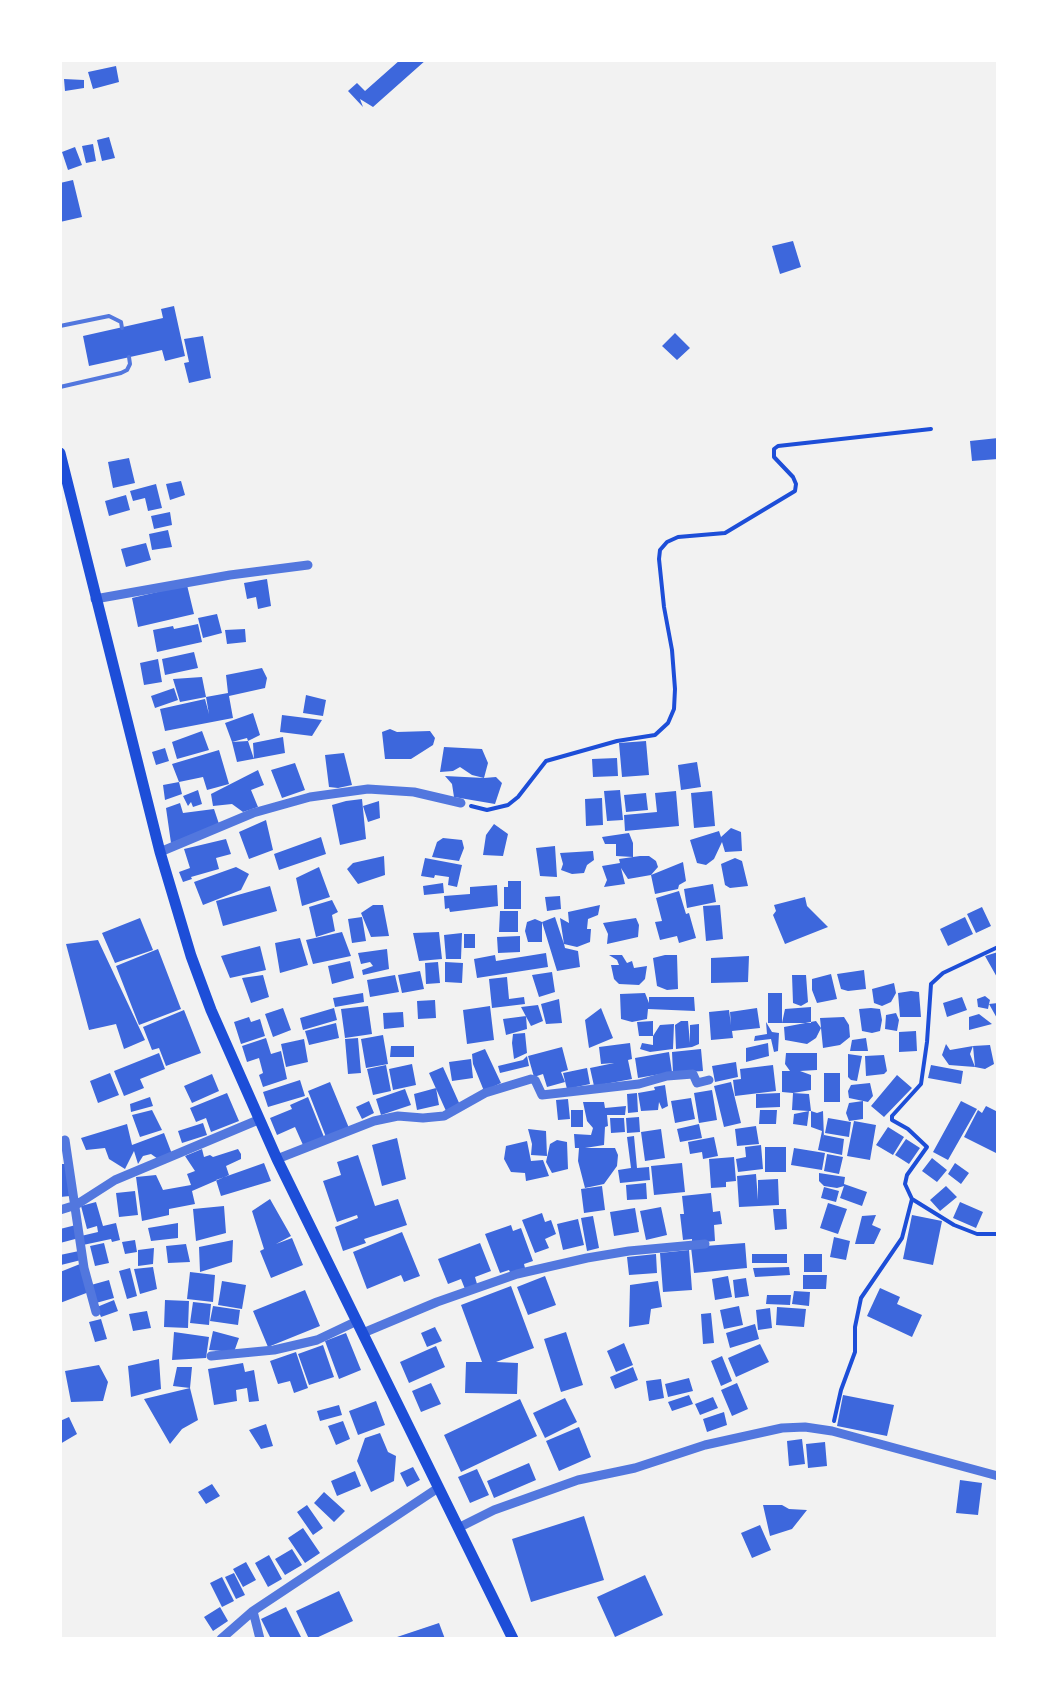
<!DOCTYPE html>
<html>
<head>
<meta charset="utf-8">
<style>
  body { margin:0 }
  #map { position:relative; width:1058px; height:1699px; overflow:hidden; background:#f2f2f2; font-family:Figtree,sans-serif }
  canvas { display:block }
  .frame { position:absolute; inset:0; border:62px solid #fff; pointer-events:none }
</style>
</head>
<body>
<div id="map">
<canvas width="1058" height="1699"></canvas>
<div class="frame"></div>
</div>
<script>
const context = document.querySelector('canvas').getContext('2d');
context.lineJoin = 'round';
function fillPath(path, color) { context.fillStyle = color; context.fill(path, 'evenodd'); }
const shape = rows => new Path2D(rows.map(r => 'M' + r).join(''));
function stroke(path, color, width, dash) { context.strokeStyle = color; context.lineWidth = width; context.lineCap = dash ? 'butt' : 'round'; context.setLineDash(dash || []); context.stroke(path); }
fillPath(shape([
  [400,60,426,60,373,107,360,99,363,107,348,91,357,83,365,91],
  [116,66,119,82,93,89,88,72],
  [64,79,84,80,84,88,65,91],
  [109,137,115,158,102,161,97,140],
  [93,144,96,161,86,163,82,146],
  [75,147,82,165,68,170,62,152],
  [73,180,82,217,60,222,60,183],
  [793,241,801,267,780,274,772,246],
  [174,306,185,356,165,361,162,350,89,366,83,336,163,318,161,309],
  [675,333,690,348,677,360,662,346],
  [203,336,211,378,189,383,184,363,189,362,184,339],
  [998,438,998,459,972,461,970,441],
  [129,458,135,483,113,488,108,462],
  [181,481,185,495,170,500,166,484],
  [156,484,162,508,148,511,145,498,133,501,130,491],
  [126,495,130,510,109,516,105,501],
  [170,512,172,525,154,529,151,516],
  [168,530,172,547,152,550,149,534],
  [146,543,151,560,126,567,121,549],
  [267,579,271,606,258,609,256,597,247,599,244,583],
  [187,585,194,614,138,627,132,598],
  [217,614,222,633,203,638,198,618],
  [198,624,202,642,157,652,153,630,173,626,174,629],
  [245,629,246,642,227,644,225,630],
  [194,652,198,668,165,675,162,659],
  [158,659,162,682,144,685,140,663],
  [262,668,267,678,265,688,229,696,233,718,165,731,160,709,205,699,209,714,206,697,228,693,226,675],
  [202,677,206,697,180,702,173,679],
  [174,688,178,700,155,708,151,696],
  [306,695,326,700,323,716,303,713],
  [253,713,260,735,248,741,247,738,232,742,225,723],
  [282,715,322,720,312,736,280,732],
  [390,729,397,732,430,731,435,738,433,745,411,759,385,759,382,732],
  [202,731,209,750,177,759,172,742],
  [283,737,285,753,237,762,232,742,248,741,254,759,253,743],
  [646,741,649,775,622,777,619,743],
  [444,747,482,749,488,763,484,778,496,777,502,783,495,804,454,797,452,784,445,776,484,778,472,775,460,767,453,771,440,772],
  [165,748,169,761,156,765,152,752],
  [219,750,229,784,207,790,203,777,179,782,172,764],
  [344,753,352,785,338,788,329,787,325,755],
  [617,758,618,776,593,777,592,759],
  [697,762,701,787,681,790,678,765],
  [295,763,305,790,282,798,271,770],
  [258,770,264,785,251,790,258,807,243,812,232,804,213,806,211,794],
  [179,782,182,794,165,800,163,785],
  [198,790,202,804,193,807,191,802,188,806,183,796],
  [620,790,623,820,607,821,604,791],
  [676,791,679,826,625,831,624,815,657,812,655,793],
  [712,791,715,826,694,828,691,793],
  [646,793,648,810,626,812,624,795],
  [602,798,603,825,586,826,585,799],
  [362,799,366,839,340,845,332,805,346,801],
  [379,801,380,818,368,822,363,806],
  [180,803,183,813,214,809,219,824,171,843,166,808],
  [266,820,273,850,249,859,239,832],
  [494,824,508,834,503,856,483,855,486,835],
  [731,828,741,832,742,851,725,852,722,842,714,859,706,865,697,863,690,840,719,831,721,837],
  [629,833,633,843,633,857,616,856,616,844,605,844,602,837],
  [321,837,326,854,279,870,274,854],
  [443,838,462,840,464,848,459,861,432,857,437,842],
  [226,839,231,854,216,858,219,869,191,877,192,879,183,882,179,872,190,868,184,849],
  [555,846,557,877,540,876,536,848],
  [593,851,594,860,587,865,584,873,572,874,561,870,563,864,560,853],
  [384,856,385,875,358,884,347,869,353,863],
  [640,856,649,856,656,861,658,867,651,875,628,879,621,868,625,884,604,887,607,880,602,866,620,863,619,859],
  [425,858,462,865,457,887,448,885,449,877,435,875,434,878,421,876],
  [735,858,742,861,748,886,730,888,725,885,721,864],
  [683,862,686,881,679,885,678,889,655,894,651,875],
  [236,867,249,874,241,890,203,905,194,882],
  [319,867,330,897,302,906,296,878],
  [508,881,521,881,521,909,504,909,504,887,508,887],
  [443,883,444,893,424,895,423,886],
  [713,884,716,902,687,908,684,889],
  [497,885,498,906,450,912,449,908,445,909,444,896,470,894,470,887],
  [270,886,277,911,223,926,216,901],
  [679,891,686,914,689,913,696,938,679,943,677,936,660,940,655,922,662,921,656,898],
  [560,896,561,909,547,911,545,897],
  [805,897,807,906,828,927,785,944,773,915,776,911,774,905],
  [332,900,338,912,332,915,335,931,316,937,309,907],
  [373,905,383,905,389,936,371,937,361,913],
  [600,905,598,915,588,919,587,929,591,929,590,942,577,947,564,944,565,948,578,951,580,967,557,971,542,922,542,942,528,942,525,931,527,922,535,919,542,922,555,917,564,944,560,918,569,923,568,912],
  [720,905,723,939,706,941,703,906],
  [982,907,991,926,976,933,967,914],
  [500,911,518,911,518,932,499,932],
  [362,917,366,941,352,943,348,919],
  [965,917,973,934,948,946,940,929],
  [140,918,153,950,115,963,102,933],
  [636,918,639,925,638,937,607,944,608,934,603,923],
  [342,932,351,956,313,964,306,940],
  [439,932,442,959,419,961,413,933],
  [462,933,461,959,446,959,444,935],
  [464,934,475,934,475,948,464,948],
  [520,936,520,952,498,953,497,937],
  [300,938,308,965,280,973,275,943],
  [98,940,145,1040,124,1049,116,1024,89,1030,66,944],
  [260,946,266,970,230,978,221,956],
  [158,949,181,1009,139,1025,116,966],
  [387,949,389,969,363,975,362,970,373,966,370,962,361,964,358,953],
  [998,952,998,979,985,956],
  [546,953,548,967,477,978,474,959,495,955,496,961],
  [609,955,622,955,627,963,632,961,634,968,647,966,645,979,639,985,619,984,614,979,611,965,619,965,617,960],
  [665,955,677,955,678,989,667,990,657,986,653,958],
  [749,956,748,982,711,983,711,958],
  [350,961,354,978,332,984,328,966],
  [438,962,440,983,426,984,425,963],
  [445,962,463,963,462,983,445,982],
  [864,970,866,989,848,991,841,989,837,974],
  [420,971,424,989,402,993,398,975],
  [552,972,555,992,539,997,532,975],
  [831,974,837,999,817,1003,812,990,812,979],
  [263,975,269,997,251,1003,242,978],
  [395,975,399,992,370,997,367,980],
  [792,975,806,975,808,1002,801,1006,793,1003],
  [507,977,509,999,524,997,525,1004,492,1008,489,979],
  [894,983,896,993,891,1002,882,1006,874,1003,872,989],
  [911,991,919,992,921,1017,900,1017,898,993],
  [363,993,364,1002,335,1007,333,998],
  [645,993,649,1003,649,997,694,997,695,1011,648,1009,647,1019,632,1022,621,1019,620,994],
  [768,993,782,993,782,1023,768,1023],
  [985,996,990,1000,989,1004,998,1003,998,1020,989,1004,988,1009,978,1007,977,999],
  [962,997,967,1010,947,1017,943,1003],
  [559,999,562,1023,546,1024,541,1004],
  [435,1000,436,1018,418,1019,417,1001],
  [538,1005,543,1021,531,1026,521,1007],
  [368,1006,372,1034,345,1038,341,1009],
  [490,1006,494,1040,467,1044,463,1010],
  [811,1007,811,1023,782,1023,785,1009],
  [283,1008,291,1030,273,1037,265,1014],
  [334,1008,337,1020,303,1030,300,1018],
  [601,1008,613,1038,589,1048,585,1020],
  [757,1008,760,1028,732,1031,733,1038,711,1040,709,1012,729,1010,731,1025,730,1012],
  [871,1008,880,1009,882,1020,880,1031,872,1033,862,1031,859,1009],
  [184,1010,201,1053,166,1066,159,1048,152,1050,143,1027],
  [403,1012,404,1027,384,1029,383,1013],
  [896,1013,899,1020,897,1031,885,1029,886,1015],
  [979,1014,992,1024,969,1030,969,1017],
  [526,1016,527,1029,506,1035,503,1019],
  [249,1017,251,1022,260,1019,265,1036,241,1044,234,1022],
  [844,1017,849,1025,850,1037,840,1045,823,1048,820,1018],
  [653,1021,653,1036,639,1036,637,1022],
  [681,1021,688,1021,690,1043,690,1025,699,1024,699,1044,692,1047,676,1049,675,1025],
  [816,1021,821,1028,816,1038,807,1044,785,1040,784,1027],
  [766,1022,772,1032,779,1033,778,1051,774,1052,771,1039,754,1041,755,1036,767,1034],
  [336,1023,339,1038,309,1045,305,1031],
  [674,1024,673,1049,650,1052,640,1049,642,1043,653,1045,653,1036,660,1025],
  [916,1031,917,1051,899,1052,899,1032],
  [525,1033,527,1053,514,1059,512,1043,513,1034],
  [383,1035,388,1064,366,1068,361,1039],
  [266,1038,271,1054,281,1051,287,1079,263,1087,259,1075,263,1073,259,1058,247,1062,242,1046],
  [358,1038,361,1073,348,1074,345,1039],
  [866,1038,868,1051,850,1051,852,1040],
  [304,1039,308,1062,286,1067,281,1044],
  [630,1043,632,1059,628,1060,632,1079,594,1086,590,1068,614,1063,601,1064,599,1047],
  [768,1043,769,1056,746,1062,746,1048],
  [946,1044,950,1050,973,1046,970,1054,975,1067,949,1065,942,1055],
  [990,1045,994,1064,985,1069,975,1067,973,1046],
  [391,1046,414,1046,414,1057,390,1057],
  [562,1047,568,1070,561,1072,565,1082,547,1087,543,1074,534,1077,528,1056],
  [485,1049,501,1083,484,1091,473,1064,472,1054],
  [701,1049,703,1071,673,1073,672,1052],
  [669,1052,672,1072,638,1078,635,1058],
  [159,1053,165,1069,140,1079,144,1088,124,1096,114,1071],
  [786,1053,817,1053,817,1070,800,1071,811,1075,811,1090,793,1093,782,1092,782,1071,790,1071,785,1064],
  [848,1054,862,1056,857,1081,851,1080,848,1077],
  [884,1055,887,1071,884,1074,866,1076,865,1056],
  [527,1056,529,1066,500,1073,498,1066,523,1060],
  [471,1059,473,1078,452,1081,449,1062],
  [736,1062,738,1077,715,1082,712,1066],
  [412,1064,416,1085,393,1090,389,1069],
  [386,1065,391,1091,373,1095,367,1069],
  [773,1065,776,1091,735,1096,733,1080,741,1079,740,1069],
  [931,1065,963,1071,961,1084,928,1078],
  [443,1067,460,1105,446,1111,429,1073],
  [587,1068,590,1084,567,1089,563,1073],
  [110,1073,119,1095,98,1103,90,1081],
  [824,1073,840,1073,840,1102,824,1102],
  [212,1074,219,1091,192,1103,184,1086],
  [897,1075,912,1088,884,1117,871,1106],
  [300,1080,305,1096,268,1107,263,1092],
  [330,1082,349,1128,326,1137,308,1091],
  [731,1082,741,1123,724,1127,714,1086],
  [870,1083,873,1096,868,1102,849,1098,848,1091,851,1085],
  [665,1085,668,1106,662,1109,659,1102,658,1110,641,1111,638,1093,655,1090,654,1087],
  [436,1088,439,1105,417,1110,414,1094],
  [405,1089,411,1105,381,1115,376,1099],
  [712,1090,717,1120,699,1123,694,1093],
  [227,1093,239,1121,211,1132,206,1118,196,1122,190,1108],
  [637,1093,638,1112,628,1113,627,1094],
  [780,1093,780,1107,756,1108,756,1094],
  [793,1093,809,1094,811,1111,809,1111,807,1126,793,1124,794,1114,809,1111,792,1110],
  [150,1097,153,1106,131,1112,130,1104],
  [308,1097,324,1137,303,1145,295,1127,277,1135,270,1118,292,1109,290,1105],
  [691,1098,695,1119,675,1123,671,1101],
  [568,1099,570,1119,558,1120,556,1100],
  [369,1101,374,1113,362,1119,356,1107],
  [863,1101,863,1119,849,1121,846,1113,849,1103],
  [961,1101,977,1109,948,1160,933,1152],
  [583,1102,604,1102,605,1108,626,1106,625,1115,607,1115,608,1126,605,1127,604,1145,585,1148,615,1148,618,1155,617,1166,604,1184,585,1188,578,1161,579,1148,575,1148,574,1134,591,1135,593,1128,587,1121],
  [986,1106,998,1112,998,1154,964,1137,978,1110,982,1113],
  [152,1110,162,1130,140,1137,132,1115],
  [571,1110,583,1110,583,1127,571,1127],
  [760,1110,777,1110,776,1124,759,1124],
  [811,1111,817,1113,823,1111,824,1139,824,1135,844,1139,842,1155,818,1150,822,1131,811,1127],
  [639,1117,640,1132,627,1133,626,1118],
  [610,1118,624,1118,625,1132,611,1133],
  [828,1118,851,1122,849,1137,825,1133],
  [854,1121,876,1125,870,1160,847,1156],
  [203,1123,207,1135,182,1143,178,1131],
  [127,1124,132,1145,164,1133,172,1154,158,1159,151,1154,143,1156,138,1164,134,1151,125,1169,109,1159,105,1148,86,1150,81,1138],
  [699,1124,702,1138,680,1142,677,1129],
  [756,1126,759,1144,737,1146,735,1129],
  [888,1127,904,1137,893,1155,876,1145],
  [528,1129,546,1131,547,1156,531,1155,532,1144],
  [661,1129,665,1158,645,1161,641,1132],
  [634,1136,637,1168,649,1167,650,1180,620,1183,618,1170,631,1168,627,1137],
  [714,1137,718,1156,703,1159,702,1152,690,1154,688,1142],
  [397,1138,406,1179,382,1186,372,1145],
  [906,1139,920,1148,909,1164,895,1155],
  [557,1140,567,1142,568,1169,552,1173,546,1162,550,1144],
  [527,1141,531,1161,543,1160,549,1176,526,1181,525,1173,511,1172,504,1159,506,1146],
  [761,1145,763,1169,738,1172,736,1159,746,1157,745,1147],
  [765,1147,786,1147,786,1172,765,1172],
  [794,1148,825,1153,822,1170,791,1165],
  [202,1149,204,1157,210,1155,213,1157,238,1149,241,1154,241,1159,226,1166,229,1175,192,1191,195,1204,169,1209,169,1215,142,1221,136,1177,156,1175,163,1190,191,1185,187,1174,195,1171,185,1156],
  [827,1154,843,1157,839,1174,824,1171],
  [358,1155,375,1206,398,1199,407,1225,364,1239,366,1243,343,1251,335,1227,358,1218,357,1215,337,1222,323,1181,341,1175,337,1162],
  [734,1157,736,1181,726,1182,726,1187,711,1188,709,1159],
  [932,1158,947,1170,937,1182,922,1171],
  [264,1163,271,1181,221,1196,216,1180],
  [682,1163,685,1192,654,1195,651,1166],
  [955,1163,969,1173,961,1184,948,1174],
  [60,1164,65,1164,70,1196,60,1197],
  [819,1173,845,1177,844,1184,867,1192,862,1206,840,1198,844,1186,837,1188,824,1186,819,1181],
  [756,1174,758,1200,758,1180,778,1179,779,1205,739,1207,737,1176],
  [646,1183,647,1199,627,1200,626,1185],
  [602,1186,605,1210,584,1213,581,1189],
  [946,1186,957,1197,940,1211,930,1200],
  [824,1187,839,1191,836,1202,821,1198],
  [135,1191,138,1215,119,1217,116,1193],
  [711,1193,713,1212,720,1211,722,1224,714,1225,715,1241,692,1243,692,1239,683,1240,680,1214,684,1214,682,1196],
  [270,1199,291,1236,276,1244,292,1238,303,1265,271,1278,260,1251,264,1249,252,1211],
  [96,1202,103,1226,116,1223,120,1240,112,1242,111,1239,83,1245,81,1236,98,1232,97,1226,87,1229,81,1206],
  [960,1202,983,1212,976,1228,953,1218],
  [828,1203,847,1209,838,1234,820,1228],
  [224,1206,226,1233,196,1241,193,1209],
  [661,1207,667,1235,646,1240,640,1211],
  [635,1208,639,1232,614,1236,610,1212],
  [773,1209,786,1209,787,1229,775,1230],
  [542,1213,545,1222,551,1220,556,1234,545,1239,549,1248,535,1253,522,1220],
  [876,1215,872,1225,881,1229,874,1244,855,1244,862,1216],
  [912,1215,942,1221,933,1265,903,1259],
  [593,1216,599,1248,587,1251,581,1218],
  [578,1219,584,1245,563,1250,557,1224],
  [178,1223,178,1238,151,1241,148,1228],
  [76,1225,79,1238,60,1243,60,1229],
  [511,1225,513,1231,521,1228,533,1261,524,1264,525,1268,511,1274,509,1270,500,1273,485,1234],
  [402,1232,420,1276,404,1282,401,1275,367,1289,353,1252],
  [834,1237,850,1241,846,1260,830,1257],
  [135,1240,137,1252,125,1254,122,1242],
  [233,1240,232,1262,200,1272,199,1247],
  [104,1243,109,1263,95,1266,90,1246],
  [480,1243,491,1271,475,1277,477,1284,465,1289,461,1279,448,1284,438,1259],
  [745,1243,747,1268,694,1273,691,1247],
  [186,1244,190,1262,168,1263,166,1246],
  [154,1248,153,1264,138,1266,138,1250],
  [689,1250,692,1290,663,1292,660,1253],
  [79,1251,81,1260,61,1265,60,1255],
  [656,1254,657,1273,629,1275,627,1257],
  [752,1254,787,1254,787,1263,752,1263],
  [804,1254,822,1254,822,1272,804,1272],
  [80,1264,89,1292,60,1303,60,1272],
  [153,1267,157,1289,140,1294,134,1269],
  [789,1267,790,1275,755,1277,753,1268],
  [130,1268,137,1296,127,1299,119,1271],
  [190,1272,215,1275,213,1302,187,1299],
  [803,1275,827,1275,826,1289,803,1289],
  [545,1276,556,1305,528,1315,517,1287],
  [728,1276,732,1297,715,1300,712,1279],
  [746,1278,749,1296,735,1298,733,1280],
  [109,1280,114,1298,96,1303,91,1285],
  [222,1281,246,1285,242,1309,218,1305],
  [658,1281,662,1307,651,1309,649,1324,629,1327,630,1285],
  [511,1286,534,1348,496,1362,518,1363,517,1394,465,1393,466,1362,482,1362,461,1305],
  [880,1288,900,1297,897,1304,922,1315,912,1337,867,1316],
  [305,1290,320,1326,268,1347,253,1311],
  [794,1291,810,1292,809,1306,792,1304],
  [767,1295,791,1295,790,1305,766,1304],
  [114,1300,118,1311,101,1317,97,1307],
  [165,1300,189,1301,188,1328,164,1327],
  [193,1302,211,1304,209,1325,190,1323],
  [213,1306,240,1310,238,1325,210,1321],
  [739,1306,743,1325,724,1329,720,1310],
  [777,1307,806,1309,804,1327,776,1325],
  [770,1308,772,1328,758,1330,756,1310],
  [147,1311,151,1328,133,1331,129,1314],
  [711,1313,714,1343,703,1344,701,1314],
  [101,1319,107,1339,95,1342,89,1322],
  [755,1324,759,1339,730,1348,726,1333],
  [435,1327,442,1341,427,1347,421,1333],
  [213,1331,239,1338,234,1352,209,1350],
  [174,1332,209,1337,206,1358,172,1360],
  [566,1332,583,1385,561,1392,544,1339],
  [346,1333,361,1370,339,1379,325,1341],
  [624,1343,633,1365,616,1372,607,1351],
  [760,1344,769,1362,736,1377,728,1358],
  [323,1345,334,1377,309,1385,298,1354],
  [436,1346,445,1367,409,1383,400,1362],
  [296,1352,308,1388,294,1393,290,1381,278,1384,270,1361],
  [722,1356,732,1381,721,1386,711,1361],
  [159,1359,161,1389,131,1397,128,1366],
  [243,1363,245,1372,254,1370,259,1401,249,1402,247,1388,236,1390,237,1401,214,1405,208,1369],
  [99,1365,108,1382,103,1401,71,1402,65,1371],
  [177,1367,192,1367,190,1388,173,1386],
  [633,1367,638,1380,615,1389,610,1377],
  [689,1378,693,1391,668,1397,665,1384],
  [661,1379,664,1398,649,1401,646,1381],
  [431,1383,441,1404,421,1412,412,1391],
  [737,1383,748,1409,732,1416,721,1390],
  [190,1388,198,1420,182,1429,170,1444,144,1399],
  [689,1395,693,1404,672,1411,668,1402],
  [843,1395,894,1405,887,1436,837,1426],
  [713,1397,718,1408,700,1415,695,1404],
  [565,1398,577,1422,545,1438,533,1413],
  [520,1399,537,1436,461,1472,444,1435],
  [376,1401,385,1425,358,1435,349,1411],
  [339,1405,342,1415,320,1421,317,1411],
  [724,1412,727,1425,707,1432,703,1419],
  [69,1417,77,1434,60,1444,60,1421],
  [343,1421,350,1439,336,1445,328,1426],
  [266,1424,273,1446,261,1449,249,1430],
  [579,1427,591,1457,559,1471,546,1441],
  [380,1433,388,1452,396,1456,394,1481,371,1492,357,1461,365,1438],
  [802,1439,805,1464,789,1466,787,1441],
  [825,1442,827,1466,808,1468,806,1444],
  [529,1463,536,1480,494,1498,487,1481],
  [413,1467,420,1480,407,1487,400,1473],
  [477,1469,489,1495,470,1503,458,1477],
  [355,1471,361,1486,337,1496,331,1481],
  [960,1480,982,1483,978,1515,956,1513],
  [212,1484,220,1496,206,1504,198,1492],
  [324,1492,345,1511,334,1522,314,1503],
  [307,1505,323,1528,313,1535,297,1512],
  [763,1505,782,1505,789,1509,807,1510,792,1529,770,1536],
  [584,1516,604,1580,531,1602,512,1539],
  [760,1525,771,1550,752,1558,741,1533],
  [303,1528,320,1553,305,1563,288,1538],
  [292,1549,302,1565,285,1575,275,1559],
  [269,1555,282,1579,268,1587,255,1563],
  [246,1562,256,1580,243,1587,233,1569],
  [234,1573,245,1595,236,1599,225,1577],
  [645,1575,663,1615,615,1637,597,1597],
  [222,1577,234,1601,222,1607,210,1583],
  [339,1591,353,1621,314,1639,309,1639,296,1611],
  [220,1607,228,1621,213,1631,204,1617],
  [286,1607,302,1639,271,1639,261,1619],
  [439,1623,445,1639,394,1639,394,1638]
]), '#3d67dc');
stroke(shape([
  [471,806,487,810,508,805,518,797,546,761,617,741,655,735,668,723,674,709,675,689,672,650,664,607,659,559,660,550,667,542,678,537,725,533,795,491,796,484,793,477,774,457,774,449,778,446,931,429],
  [912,1199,954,1225,977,1234,998,1234],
  [834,1421,841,1390,855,1352,855,1327,861,1298,902,1238,912,1199,905,1184,907,1175,927,1147,908,1129,892,1120,892,1116,921,1084,927,1042,931,984,943,973,998,947]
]), '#1d4ed8', 4);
stroke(shape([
  [60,326,109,316,121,322,122,328],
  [60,387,121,373,127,370,130,364,129,357]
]), '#5277de', 4);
stroke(shape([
  [95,599,230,575,308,565],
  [160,852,253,813,310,797,368,789,414,792,461,803],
  [65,1140,84,1268,96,1312],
  [277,1159,374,1121,398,1116,423,1118,444,1116,485,1093,531,1079,535,1080,542,1095,639,1084,667,1076,693,1074,697,1083,709,1080],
  [60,1210,76,1205,115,1180,258,1120],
  [363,1333,437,1302,517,1274,587,1258,629,1251,705,1244],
  [211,1356,274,1350,317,1340,357,1321],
  [458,1528,494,1510,578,1480,635,1468,705,1445,782,1428,805,1427,832,1431,998,1476],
  [253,1611,260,1639],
  [221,1639,253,1611,438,1488]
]), '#5277de', 9);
stroke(shape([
  [60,453,160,852,191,956,211,1010,277,1159,513,1639]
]), '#1d4ed8', 11);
</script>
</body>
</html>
